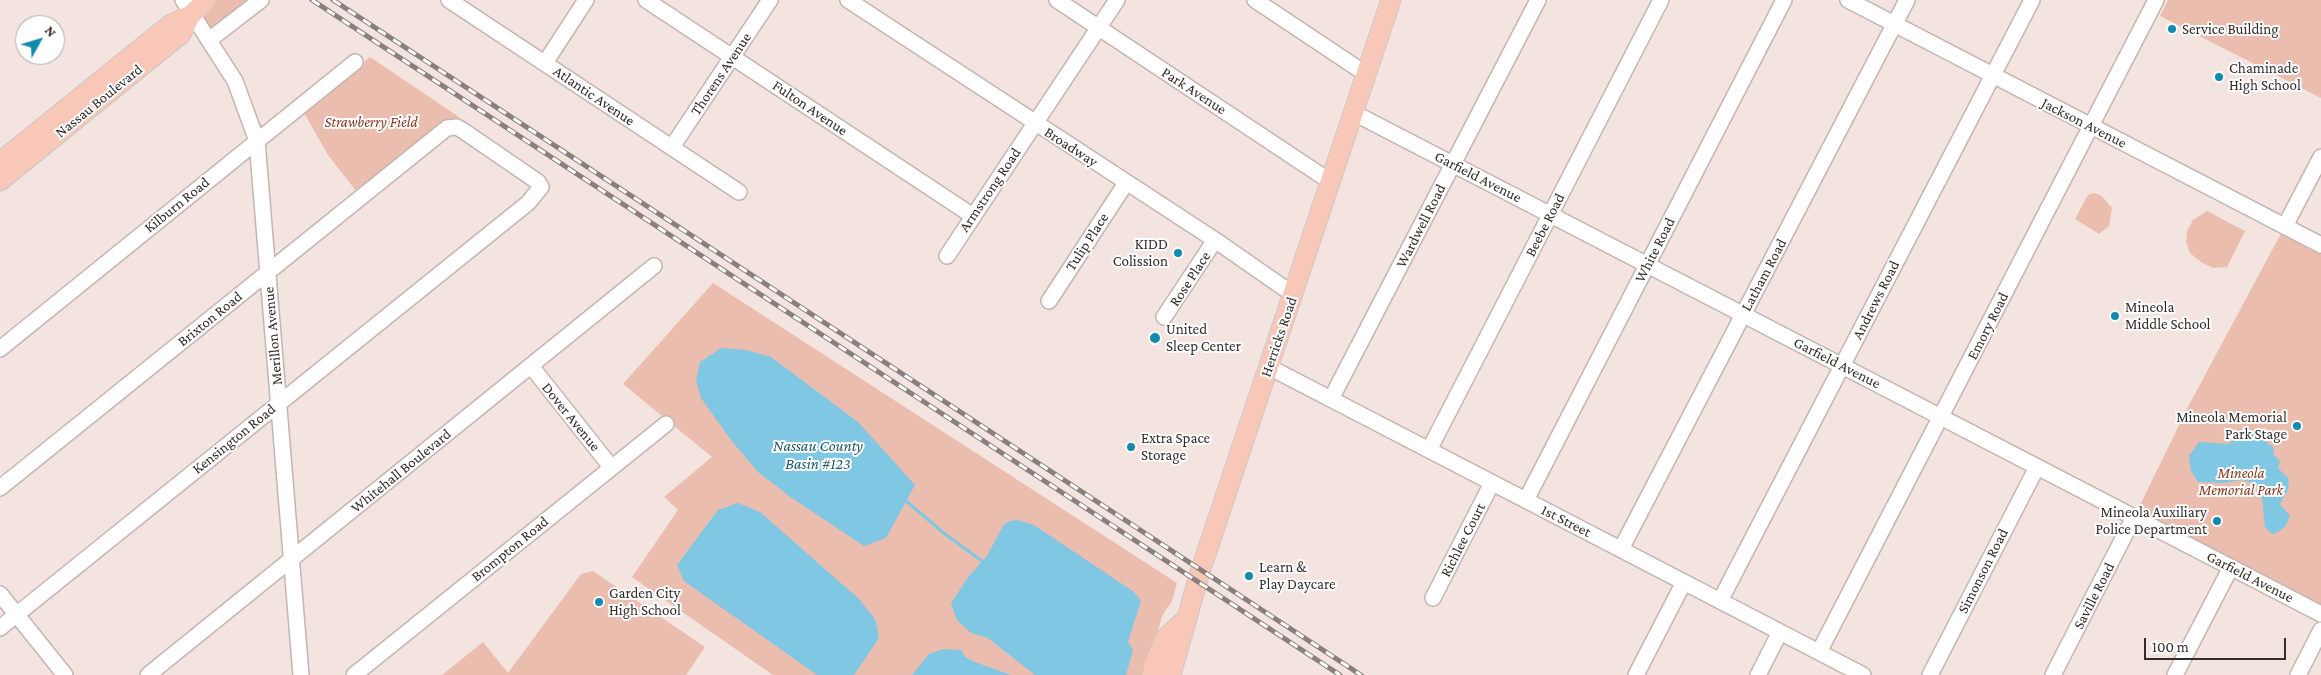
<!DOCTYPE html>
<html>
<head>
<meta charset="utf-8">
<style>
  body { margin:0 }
  #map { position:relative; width:2321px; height:675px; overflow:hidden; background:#f4e4df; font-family:"Crimson Pro",serif }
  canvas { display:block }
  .north { position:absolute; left:15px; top:15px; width:50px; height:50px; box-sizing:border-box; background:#fff; border:1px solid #adabaa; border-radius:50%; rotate:51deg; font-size:14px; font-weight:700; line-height:20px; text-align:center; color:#322c2a }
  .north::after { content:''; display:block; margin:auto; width:18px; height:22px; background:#128aad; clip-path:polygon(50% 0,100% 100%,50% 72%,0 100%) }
  .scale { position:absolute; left:2144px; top:638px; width:142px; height:22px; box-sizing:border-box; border:2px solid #322c2a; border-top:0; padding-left:6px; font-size:15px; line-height:18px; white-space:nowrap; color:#322c2a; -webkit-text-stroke:4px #fff; paint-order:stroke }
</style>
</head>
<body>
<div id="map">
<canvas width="2321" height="675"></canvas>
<div class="north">N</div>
<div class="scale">100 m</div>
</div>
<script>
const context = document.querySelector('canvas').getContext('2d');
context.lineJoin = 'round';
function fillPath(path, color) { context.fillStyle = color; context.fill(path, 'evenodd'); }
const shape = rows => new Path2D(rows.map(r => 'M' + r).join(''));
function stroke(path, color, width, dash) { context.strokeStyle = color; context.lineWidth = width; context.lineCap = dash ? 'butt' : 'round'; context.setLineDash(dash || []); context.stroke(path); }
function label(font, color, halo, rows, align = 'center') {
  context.font = font + ' "Crimson Pro",serif'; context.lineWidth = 4; context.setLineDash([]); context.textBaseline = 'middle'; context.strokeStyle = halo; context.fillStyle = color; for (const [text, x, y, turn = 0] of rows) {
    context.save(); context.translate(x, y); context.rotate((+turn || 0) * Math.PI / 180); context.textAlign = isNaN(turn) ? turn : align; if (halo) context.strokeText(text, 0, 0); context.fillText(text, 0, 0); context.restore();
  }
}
fillPath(shape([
  [204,0,261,0,209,40,191,15],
  [2168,0,2321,0,2321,98,2160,16],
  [370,57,459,117,360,196,328,155,303,111],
  [2094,193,2102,196,2112,208,2109,226,2099,234,2075,219,2088,195],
  [2207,211,2245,231,2227,267,2213,268,2201,262,2190,253,2186,242,2187,231,2193,220],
  [2285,226,2321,245,2321,614,2134,517,2189,405],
  [713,283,1177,583,1172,601,1162,616,1146,675,773,675,632,577,678,510,664,497,712,457,623,384],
  [593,571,705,647,686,675,442,675,483,642,508,673,581,574]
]), '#eabdae');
fillPath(shape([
  [721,348,746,350,771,357,858,422,915,485,886,538,864,546,789,496,758,472,731,440,701,398,696,381,700,362],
  [2244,431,2260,437,2274,448,2273,454,2280,461,2278,468,2289,479,2288,489,2280,504,2290,516,2285,527,2276,533,2272,534,2265,527,2262,499,2259,489,2253,483,2242,480,2223,483,2198,482,2191,471,2189,456,2199,442,2227,444,2243,436],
  [738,503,760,512,859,599,875,619,879,638,854,675,817,675,684,581,677,565,718,510],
  [1017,520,1034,525,1046,533,1134,592,1141,601,1128,642,1133,650,1126,675,1035,675,988,638,971,633,957,620,951,604,957,594,969,576,987,556,1003,526,1009,521],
  [943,649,962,650,964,656,972,661,1011,675,912,675,929,654]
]), '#7fc7e3');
stroke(shape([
  [906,501,945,534,986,564]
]), '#7fc7e3', 3);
const minor = shape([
  [183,0,235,81,257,141,301,675],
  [449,0,739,192],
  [646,0,973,216],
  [848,0,1215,240,1294,295],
  [1057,0,1331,182],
  [1255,0,1366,74],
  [1848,0,2321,245],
  [209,40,261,0],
  [545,63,586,0],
  [1354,113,2321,614],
  [672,147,770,0],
  [2285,226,2321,157],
  [947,256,1117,0],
  [1049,301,1126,183],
  [1164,317,1215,240],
  [0,349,355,62],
  [531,366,611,467],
  [1269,367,1863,675],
  [1331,399,1538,0],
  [1429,450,1661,0],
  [0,488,447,128,457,127,465,132,538,182,541,187,528,203,0,628],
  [1526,500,1784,0],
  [1621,549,1907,0],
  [0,594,65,675],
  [1433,598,1492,483],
  [1720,601,2032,0],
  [1819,652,2156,0],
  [148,675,654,266],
  [354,675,666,424],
  [1636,675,1684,582],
  [1758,675,1780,632],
  [1930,675,2037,467],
  [2053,675,2134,517],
  [2175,675,2231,567],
  [2298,675,2321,630]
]);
const major = shape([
  [0,162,171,24,191,15,206,0],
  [0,181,181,34,191,15],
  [1152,675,1154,665,1165,638,1186,619],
  [1171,675,1200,572,1391,0]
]);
stroke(minor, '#c4b5b0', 18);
stroke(major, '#cac8c8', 21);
stroke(minor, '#fff', 15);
stroke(major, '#f8c7b7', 19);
const rail = shape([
  [312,0,1340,675],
  [333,0,1361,675]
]);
stroke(rail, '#897f7b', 5);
stroke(rail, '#fff', 3, [9]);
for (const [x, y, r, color] of [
  [2172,29,5,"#128aad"],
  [2219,77,5,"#128aad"],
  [1178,253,5,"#128aad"],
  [2115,316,5,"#128aad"],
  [1155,338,6,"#128aad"],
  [2297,426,5,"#128aad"],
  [1131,447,5,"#128aad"],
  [2217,521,5,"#128aad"],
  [1249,576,5,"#128aad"],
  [599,602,5,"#128aad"]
]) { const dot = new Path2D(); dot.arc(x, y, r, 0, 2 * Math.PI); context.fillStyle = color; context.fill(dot); stroke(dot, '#fff', 2); }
label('15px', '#322c2a', '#fff', [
  ["Service Building",2182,29],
  ["Chaminade",2229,68],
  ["High School",2229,85],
  ["KIDD",1168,244,"right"],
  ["Colission",1168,261,"right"],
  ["Mineola",2125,307],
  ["Middle School",2125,324],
  ["United",1166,329],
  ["Sleep Center",1166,346],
  ["Mineola Memorial",2287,417,"right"],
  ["Park Stage",2287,434,"right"],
  ["Extra Space",1141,438],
  ["Storage",1141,455],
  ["Mineola Auxiliary",2207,512,"right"],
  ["Police Department",2207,529,"right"],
  ["Learn &",1259,567],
  ["Play Daycare",1259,584],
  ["Garden City",609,593],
  ["High School",609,610]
], 'left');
label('15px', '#322c2a', '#fff', [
  ["Thorens Avenue",721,74,-56],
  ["Park Avenue",1194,91,33],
  ["Atlantic Avenue",594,96,34],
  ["Nassau Boulevard",99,101,-39],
  ["Fulton Avenue",810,108,34],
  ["Jackson Avenue",2084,123,27],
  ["Broadway",1071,147,33],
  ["Garfield Avenue",1478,177,27],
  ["Armstrong Road",990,190,-56],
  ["Kilburn Road",177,205,-39],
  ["Beebe Road",1545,225,-63],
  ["Wardwell Road",1421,226,-63],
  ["Tulip Place",1087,242,-57],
  ["White Road",1655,250,-63],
  ["Latham Road",1764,275,-62],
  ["Rose Place",1190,279,-57],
  ["Andrews Road",1876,300,-63],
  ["Brixton Road",210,319,-39],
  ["Emory Road",1988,326,-63],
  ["Merillon Avenue",273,336,-95],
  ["Herricks Road",1279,337,-71],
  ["Garfield Avenue",1837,363,27],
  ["Dover Avenue",571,417,51],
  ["Kensington Road",234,439,-39],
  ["Whitehall Boulevard",401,471,-39],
  ["1st Street",1566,521,27],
  ["Richlee Court",1463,540,-63],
  ["Brompton Road",510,549,-39],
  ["Simonson Road",1983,571,-63],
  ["Garfield Avenue",2250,577,27],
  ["Saville Road",2094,596,-63]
]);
label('italic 15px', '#85381e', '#fff', [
  ["Strawberry Field",371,122],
  ["Mineola",2241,473],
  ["Memorial Park",2241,490]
]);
label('italic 16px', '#1d576b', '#fff', [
  ["Nassau County",818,446],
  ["Basin #123",818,464]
]);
</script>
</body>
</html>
